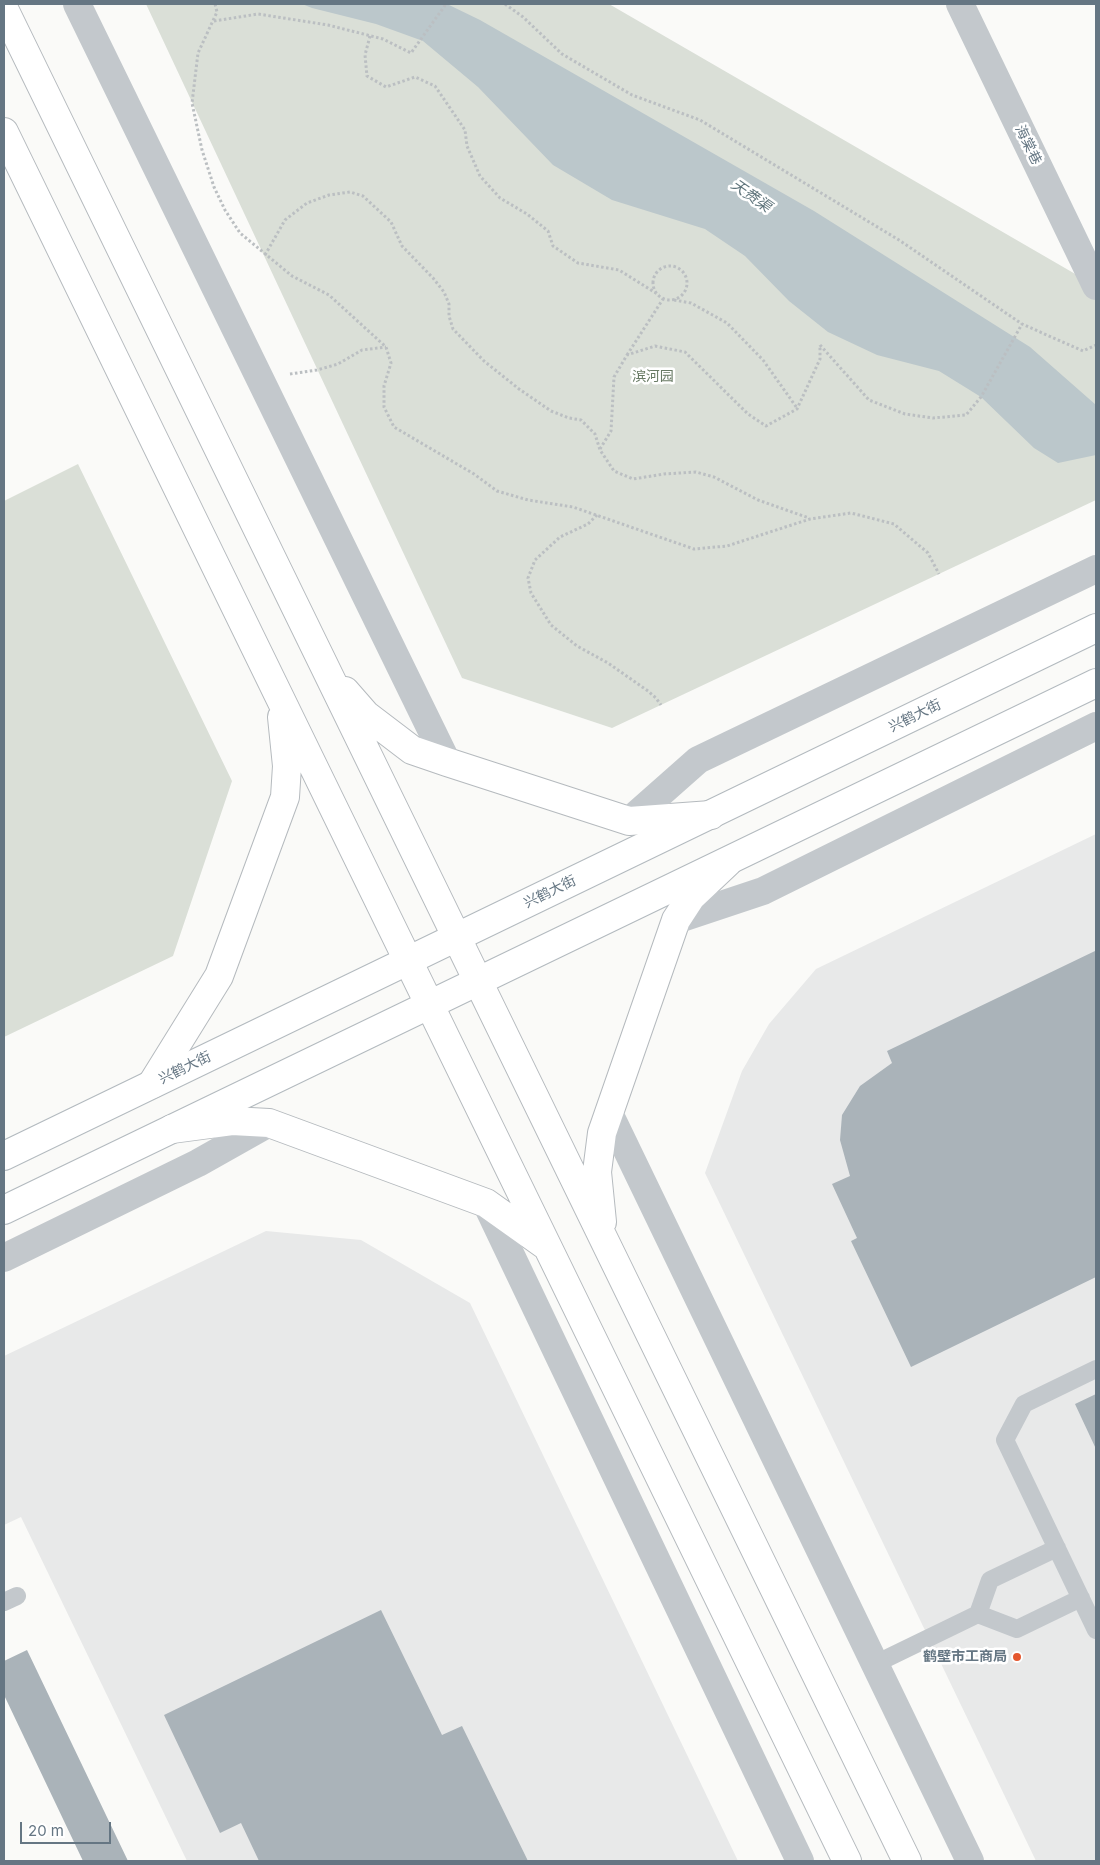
<!DOCTYPE html>
<html>
<head>
<meta charset="utf-8">
<style>
  body { margin:0 }
  #map { position:relative; width:1100px; height:1865px; overflow:hidden; background:#fafaf8; font-family:Inter,sans-serif }
  canvas { display:block }
  .frame { position:absolute; inset:0; border:5px solid #657683; pointer-events:none }
  .scale { position:absolute; left:20px; top:1822px; width:91px; height:22px; box-sizing:border-box; border:2px solid #657683; border-top:0; padding-left:6px; font-size:15px; line-height:18px; white-space:nowrap; color:#657683; -webkit-text-stroke:4px #fff; paint-order:stroke }
</style>
</head>
<body>
<div id="map">
<canvas width="1100" height="1865"></canvas>
<div class="frame"></div>
<div class="scale">20 m</div>
</div>
<script>
const context = document.querySelector('canvas').getContext('2d');
context.lineJoin = 'round';
function fillPath(path, color) { context.fillStyle = color; context.fill(path, 'evenodd'); }
const shape = rows => new Path2D(rows.map(r => 'M' + r).join(''));
function stroke(path, color, width, dash) { context.strokeStyle = color; context.lineWidth = width; context.lineCap = dash ? 'butt' : 'round'; context.setLineDash(dash || []); context.stroke(path); }
function label(font, color, halo, rows, align = 'center') {
  context.font = font + ' Inter,"Noto Sans SC",sans-serif'; context.lineWidth = 5; context.setLineDash([]); context.textBaseline = 'middle'; context.strokeStyle = halo; context.fillStyle = color; for (const [text, x, y, turn = 0] of rows) {
    context.save(); context.translate(x, y); context.rotate((+turn || 0) * Math.PI / 180); context.textAlign = isNaN(turn) ? turn : align; if (halo) context.strokeText(text, 0, 0); context.fillText(text, 0, 0); context.restore();
  }
}
fillPath(shape([
  [1096,834,1096,1861,1036,1861,705,1173,742,1071,769,1024,816,969],
  [266,1231,361,1240,470,1303,738,1861,187,1861,21,1517,4,1525,4,1356]
]), '#e8e9e9');
fillPath(shape([
  [146,4,609,4,1096,286,1096,500,612,728,462,678],
  [78,464,232,781,173,956,4,1037,4,501]
]), '#dadfd7');
fillPath(shape([
  [302,4,447,4,480,20,814,211,1030,347,1096,405,1096,455,1058,463,1034,448,981,397,939,371,877,355,828,332,789,301,745,256,705,229,612,200,553,165,478,87,423,41,376,24,312,8]
]), '#bbc7cb');
fillPath(shape([
  [1095,951,1096,1277,911,1367,851,1241,857,1238,832,1184,850,1176,840,1140,842,1115,860,1086,892,1063,887,1051],
  [1096,1394,1096,1449,1075,1404],
  [381,1610,442,1735,462,1726,528,1861,259,1861,241,1823,220,1833,164,1715],
  [27,1650,128,1861,83,1861,4,1695,4,1661]
]), '#aab3b9');
const secondary = shape([
  [4,1156,1096,628],
  [4,1210,1096,683]
]);
const primary = shape([
  [4,9,907,1861],
  [4,132,847,1861],
  [345,691,366,715,412,750,447,762,629,821,711,815],
  [152,1084,219,976,285,797,287,766,282,717],
  [172,1129,232,1121,269,1123,486,1203,545,1245],
  [602,1222,597,1172,602,1133,676,920,691,897,728,862]
]);
stroke(secondary, '#b3babf', 30);
stroke(primary, '#b5babe', 30);
stroke(shape([
  [215,4,217,12,198,53,192,103,202,150,214,187,225,210,240,233,292,276,329,295,386,347,391,363,384,386,384,407,394,427,474,474,497,491,528,500,573,507,694,549,727,546,810,519,851,513,894,524,928,553,939,574],
  [505,4,523,17,562,54,632,95,700,120,899,240,1022,324,1083,351,1096,345],
  [214,21,258,14,328,25,383,39,411,53,446,4],
  [370,36,365,55,367,76,386,87,415,77,435,86,465,130,467,146,480,176,500,198,527,214,548,231,553,246,578,263,619,270,659,295],
  [265,255,285,220,307,203,329,195,350,192,363,196,391,222,402,246,433,278,444,292,449,304,449,316,453,329,484,361,519,389,551,411,569,418,581,420,595,434,600,450,614,471,633,479,664,474,696,472,714,477,758,500,809,518],
  '653 283a17 17 0 1 1 34 0a17 17 0 1 1-34 0Z',
  [674,300,691,303,727,323,763,360,797,408],
  [820,345,869,400,905,414,933,418,966,415,981,397,1022,324],
  [627,355,663,299],
  [290,374,317,370,338,364,362,350,386,347],
  [600,449,611,431,614,377,627,355,655,346,685,352,748,414,766,426,797,409,820,359,820,345],
  [597,515,588,524,560,537,535,560,528,578,531,593,551,625,577,646,608,663,648,691,656,698,661,705]
]), '#bbbfc2', 3, [2.5, 2.5]);
stroke(shape([
  [1096,1369,1024,1404,1005,1440,1096,1630],
  [1057,1548,990,1580,978,1614,1017,1629,1081,1598],
  [4,1602,17,1596],
  [875,1664,978,1614]
]), '#c3c8cc', 18);
stroke(shape([
  [77,4,447,762],
  [960,4,1096,286],
  [629,821,698,760,1096,569],
  [676,920,763,891,1096,726],
  [609,1113,970,1861],
  [486,1203,800,1861],
  [4,1258,198,1163,269,1123]
]), '#c3c8cc', 28);
stroke(secondary, '#fff', 28);
stroke(primary, '#fff', 28);
for (const [x, y, r, color] of [
  [1017,1657,5,"#e4572e"]
]) { const dot = new Path2D(); dot.arc(x, y, r, 0, 2 * Math.PI); context.fillStyle = color; context.fill(dot); stroke(dot, '#fff', 2); }
label('14px', '#657683', '#fff', [
  ["海棠巷",1028,145,64],
  ["兴鹤大街",915,716,-26],
  ["兴鹤大街",550,892,-26],
  ["兴鹤大街",185,1068,-26]
]);
label('14px', '#687a64', '#fff', [
  ["滨河园",653,377]
]);
label('bold 14px', '#657683', '#fff', [
  ["鹤壁市工商局",1007,1657]
], 'right');
label('italic 15px', '#60757c', '#fff', [
  ["天赉渠",751,196,35]
]);
</script>
</body>
</html>
